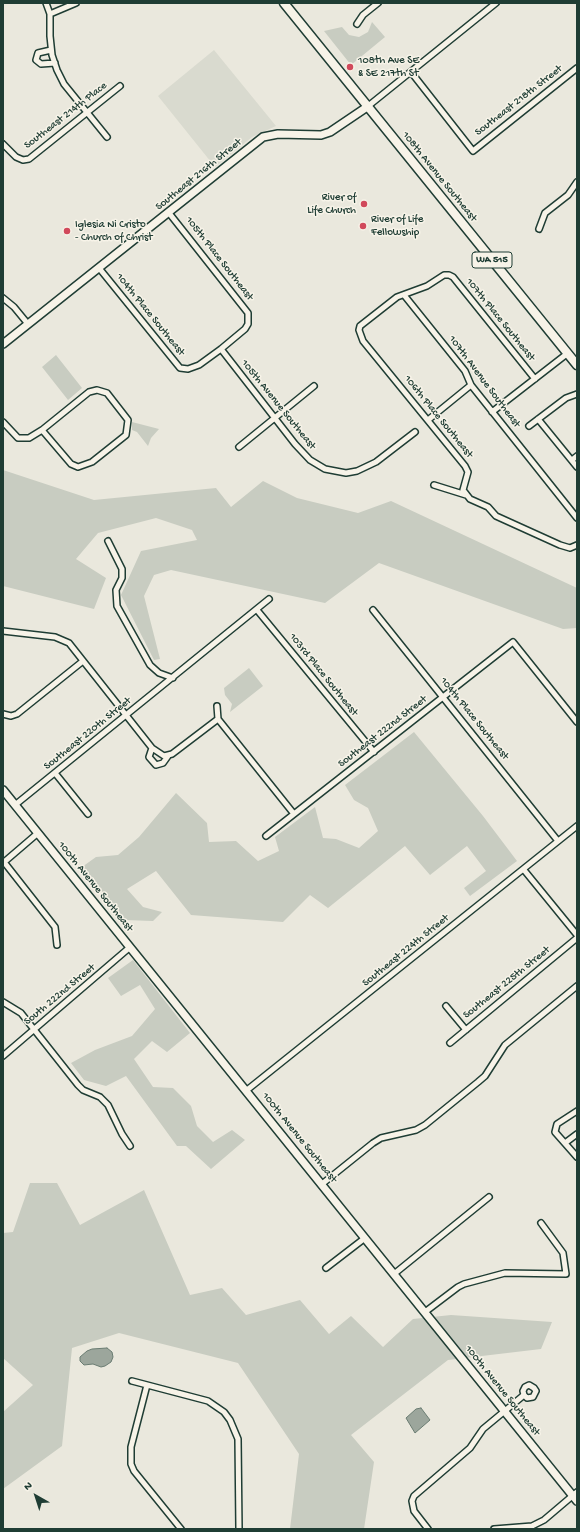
<!DOCTYPE html>
<html>
<head>
<meta charset="utf-8">
<style>
  body { margin:0 }
  #map { position:relative; width:580px; height:1532px; overflow:hidden; background:#eae8dd; font-family:"Gochi Hand",sans-serif }
  canvas { display:block }
  .frame { position:absolute; inset:0; border:4px solid #1f3d34; pointer-events:none }
  .north { position:absolute; left:16px; top:1476px; width:40px; height:40px; -webkit-text-stroke:3px #f7f3e8; paint-order:stroke; rotate:321deg; font-size:11px; font-weight:700; line-height:16px; text-align:center; color:#1f3d34 }
  .north::after { content:''; display:block; margin:auto; width:14px; height:18px; background:#1f3d34; clip-path:polygon(50% 0,100% 100%,50% 72%,0 100%) }
</style>
</head>
<body>
<div id="map">
<canvas width="580" height="1532"></canvas>
<div class="frame"></div>
<div class="north">N</div>
</div>
<script>
const context = document.querySelector('canvas').getContext('2d');
context.lineJoin = 'round';
function fillPath(path, color) { context.fillStyle = color; context.fill(path, 'evenodd'); }
const shape = rows => new Path2D(rows.map(r => 'M' + r).join(''));
function stroke(path, color, width, dash) { context.strokeStyle = color; context.lineWidth = width; context.lineCap = dash ? 'butt' : 'round'; context.setLineDash(dash || []); context.stroke(path); }
function label(font, color, halo, rows, align = 'center') {
  context.font = font + ' "Gochi Hand",sans-serif'; context.lineWidth = 3; context.setLineDash([]); context.textBaseline = 'middle'; context.strokeStyle = halo; context.fillStyle = color; for (const [text, x, y, turn = 0] of rows) {
    context.save(); context.translate(x, y); context.rotate((+turn || 0) * Math.PI / 180); context.textAlign = isNaN(turn) ? turn : align; if (halo) context.strokeText(text, 0, 0); context.fillText(text, 0, 0); context.restore();
  }
}
fillPath(shape([
  [214,50,276,126,252,137,215,167,158,96]
]), '#d9dacf');
fillPath(shape([
  [372,22,385,37,351,65,324,31,342,27,349,35,359,37,368,32],
  [56,355,82,388,68,400,42,367],
  [132,422,159,429,151,438,148,446,137,432,132,430],
  [3,470,94,500,216,488,231,507,263,481,297,498,358,513,391,501,577,588,577,628,563,629,379,563,325,603,171,570,154,575,144,596,160,659,154,660,121,595,141,551,197,540,192,530,156,518,98,533,76,559,106,578,94,609,3,586],
  [249,668,263,686,230,712,232,704,225,695,224,688],
  [414,732,483,816,517,861,470,896,464,888,486,871,467,846,430,875,405,846,328,908,310,895,283,922,191,915,156,871,127,889,143,907,162,912,153,921,125,920,82,867,96,857,118,855,139,837,176,793,207,823,209,842,236,841,258,861,279,851,275,837,315,807,323,838,336,839,359,848,378,831,368,808,354,800,345,785],
  [133,960,190,1033,167,1052,152,1041,134,1059,153,1087,173,1088,191,1106,197,1126,213,1142,232,1130,245,1140,211,1169,186,1146,177,1146,126,1076,106,1086,84,1080,71,1063,95,1050,132,1036,155,1009,140,985,121,996,108,978],
  [30,1183,57,1183,80,1225,144,1190,190,1295,222,1288,246,1315,300,1300,329,1334,351,1316,383,1347,413,1319,451,1315,552,1322,541,1349,448,1360,351,1435,374,1462,364,1529,290,1529,299,1454,238,1363,119,1333,72,1348,62,1446,3,1489,3,1412,33,1385,3,1358,3,1233,13,1232]
]), '#c8ccc1');
const water = shape([
  [107,1348,112,1352,113,1357,111,1362,105,1366,101,1367,93,1364,84,1365,80,1361,80,1357,87,1351,92,1349,107,1348],
  [421,1408,430,1420,415,1433,406,1418,416,1409,421,1408]
]);
fillPath(water, '#9ca69c');
stroke(water, '#6a7c72', 1);
const street = shape([
  [46,3,50,14,50,36,52,55,57,70,64,84,107,137],
  [50,14,76,3],
  [357,24,363,15,378,3],
  [51,50,38,53,36,60,41,64,55,63],
  [411,72,473,151,577,68],
  [367,107,496,3],
  [3,144,16,157,23,160,29,159,120,86],
  [539,229,545,213,568,195,577,182],
  [99,268,180,368,188,369,199,365,221,349,245,329,248,324,248,313,169,213],
  [404,295,465,371,471,385,577,518],
  [3,298,14,307,28,324],
  [221,349,295,444,310,460,325,469,346,473,357,471,376,462,415,432],
  [535,379,453,277,449,275,444,275,427,286,397,297,360,326,359,330,363,341,465,466,468,472,463,490,470,499,488,507,496,516,560,545,570,548,577,545],
  [492,412,568,353],
  [538,419,577,467],
  [428,420,471,385],
  [3,422,18,438,29,438,42,430,71,464,78,467,92,462,126,435,128,420,107,393,97,390,89,392,42,430],
  [529,426,566,398,577,394],
  [239,447,314,386],
  [572,460,577,456],
  [434,485,466,495],
  [108,541,122,569,122,578,116,590,117,606,150,665,159,673,173,678],
  [257,610,374,752],
  [373,610,558,841],
  [3,631,55,637,69,643,152,748,164,756,172,754,218,719,217,706],
  [3,714,11,716,17,714,83,661],
  [218,719,294,814],
  [152,748,149,757,156,765,163,763,168,756],
  [55,773,88,814],
  [15,805,269,599],
  [266,836,513,642,577,722],
  [4,862,55,927,57,945],
  [3,863,38,833],
  [524,870,577,935],
  [3,1002,21,1013,78,1085,83,1090,100,1097,108,1105,122,1134,130,1146],
  [446,1006,466,1030],
  [450,1043,577,938],
  [3,1056,129,948],
  [247,1090,577,826],
  [577,1111,557,1124,555,1132,577,1157],
  [565,1143,577,1134],
  [322,1184,373,1143,381,1138,416,1130,425,1125,478,1082,485,1076,505,1045,577,986],
  [326,1268,365,1238],
  [394,1274,489,1197],
  [425,1312,458,1287,464,1284,505,1273,566,1274,563,1253,541,1223],
  [132,1381,208,1401,224,1412,230,1420,238,1439,239,1529],
  [147,1385,131,1447,131,1464,134,1471,181,1529],
  [428,1529,414,1511,412,1501,414,1496,470,1448,483,1429,524,1395,523,1391,525,1387,529,1385,534,1388,536,1391,533,1397,527,1398,524,1395],
  [494,1529,532,1526,544,1520,577,1492]
]);
const secondary = shape([
  [3,344,263,137,278,134,321,135,330,132,367,107],
  [3,790,577,1501]
]);
const primary = shape([
  [284,3,577,365]
]);
stroke(street, '#1f3d34', 8);
stroke(secondary, '#1f3d34', 10);
stroke(primary, '#1f3d34', 11);
stroke(street, '#f7f3e8', 5);
stroke(secondary, '#f7f3e8', 7);
stroke(primary, '#f7f3e8', 8);
for (const [x, y, r, color] of [
  [350,67,4,"#d1495b"],
  [364,204,4,"#d1495b"],
  [363,226,4,"#d1495b"],
  [67,231,4,"#d1495b"]
]) { const dot = new Path2D(); dot.arc(x, y, r, 0, 2 * Math.PI); context.fillStyle = color; context.fill(dot); stroke(dot, '#f7f3e8', 1.5); }
for (const [x, y, w] of [
  [492,260,40]
]) { const box = new Path2D(); box.roundRect(x - w / 2, y - 8, w, 16, 3); context.fillStyle = '#f7f3e8'; context.fill(box); stroke(box, '#1f3d34', 1); }
label('bold 10px', '#1f3d34', null, [
  ["WA 515",492,260]
]);
label('11px', '#1f3d34', '#f7f3e8', [
  ["108th Ave SE",358,61],
  ["& SE 217th St",358,74],
  ["River of",356,198,"right"],
  ["Life Church",356,211,"right"],
  ["River of Life",371,220],
  ["Fellowship",371,233],
  ["Iglesia Ni Cristo",75,225],
  ["- Church of Christ",75,238]
], 'left');
label('11px', '#1f3d34', '#f7f3e8', [
  ["Southeast 218th Street",519,101,-38],
  ["Southeast 214th Place",66,116,-38],
  ["Southeast 216th Street",199,175,-39],
  ["108th Avenue Southeast",439,177,51],
  ["105th Place Southeast",219,259,52],
  ["104th Place Southeast",150,315,51],
  ["107th Place Southeast",500,320,51],
  ["107th Avenue Southeast",484,382,53],
  ["105th Avenue Southeast",278,405,51],
  ["106th Place Southeast",438,417,51],
  ["103rd Place Southeast",323,675,51],
  ["104th Place Southeast",474,719,51],
  ["Southeast 222nd Street",383,732,-38],
  ["Southeast 220th Street",88,734,-39],
  ["100th Avenue Southeast",95,887,51],
  ["Southeast 224th Street",406,951,-39],
  ["Southeast 225th Street",507,983,-39],
  ["South 222nd Street",60,995,-40],
  ["100th Avenue Southeast",299,1138,51],
  ["100th Avenue Southeast",502,1391,51]
]);
</script>
</body>
</html>
